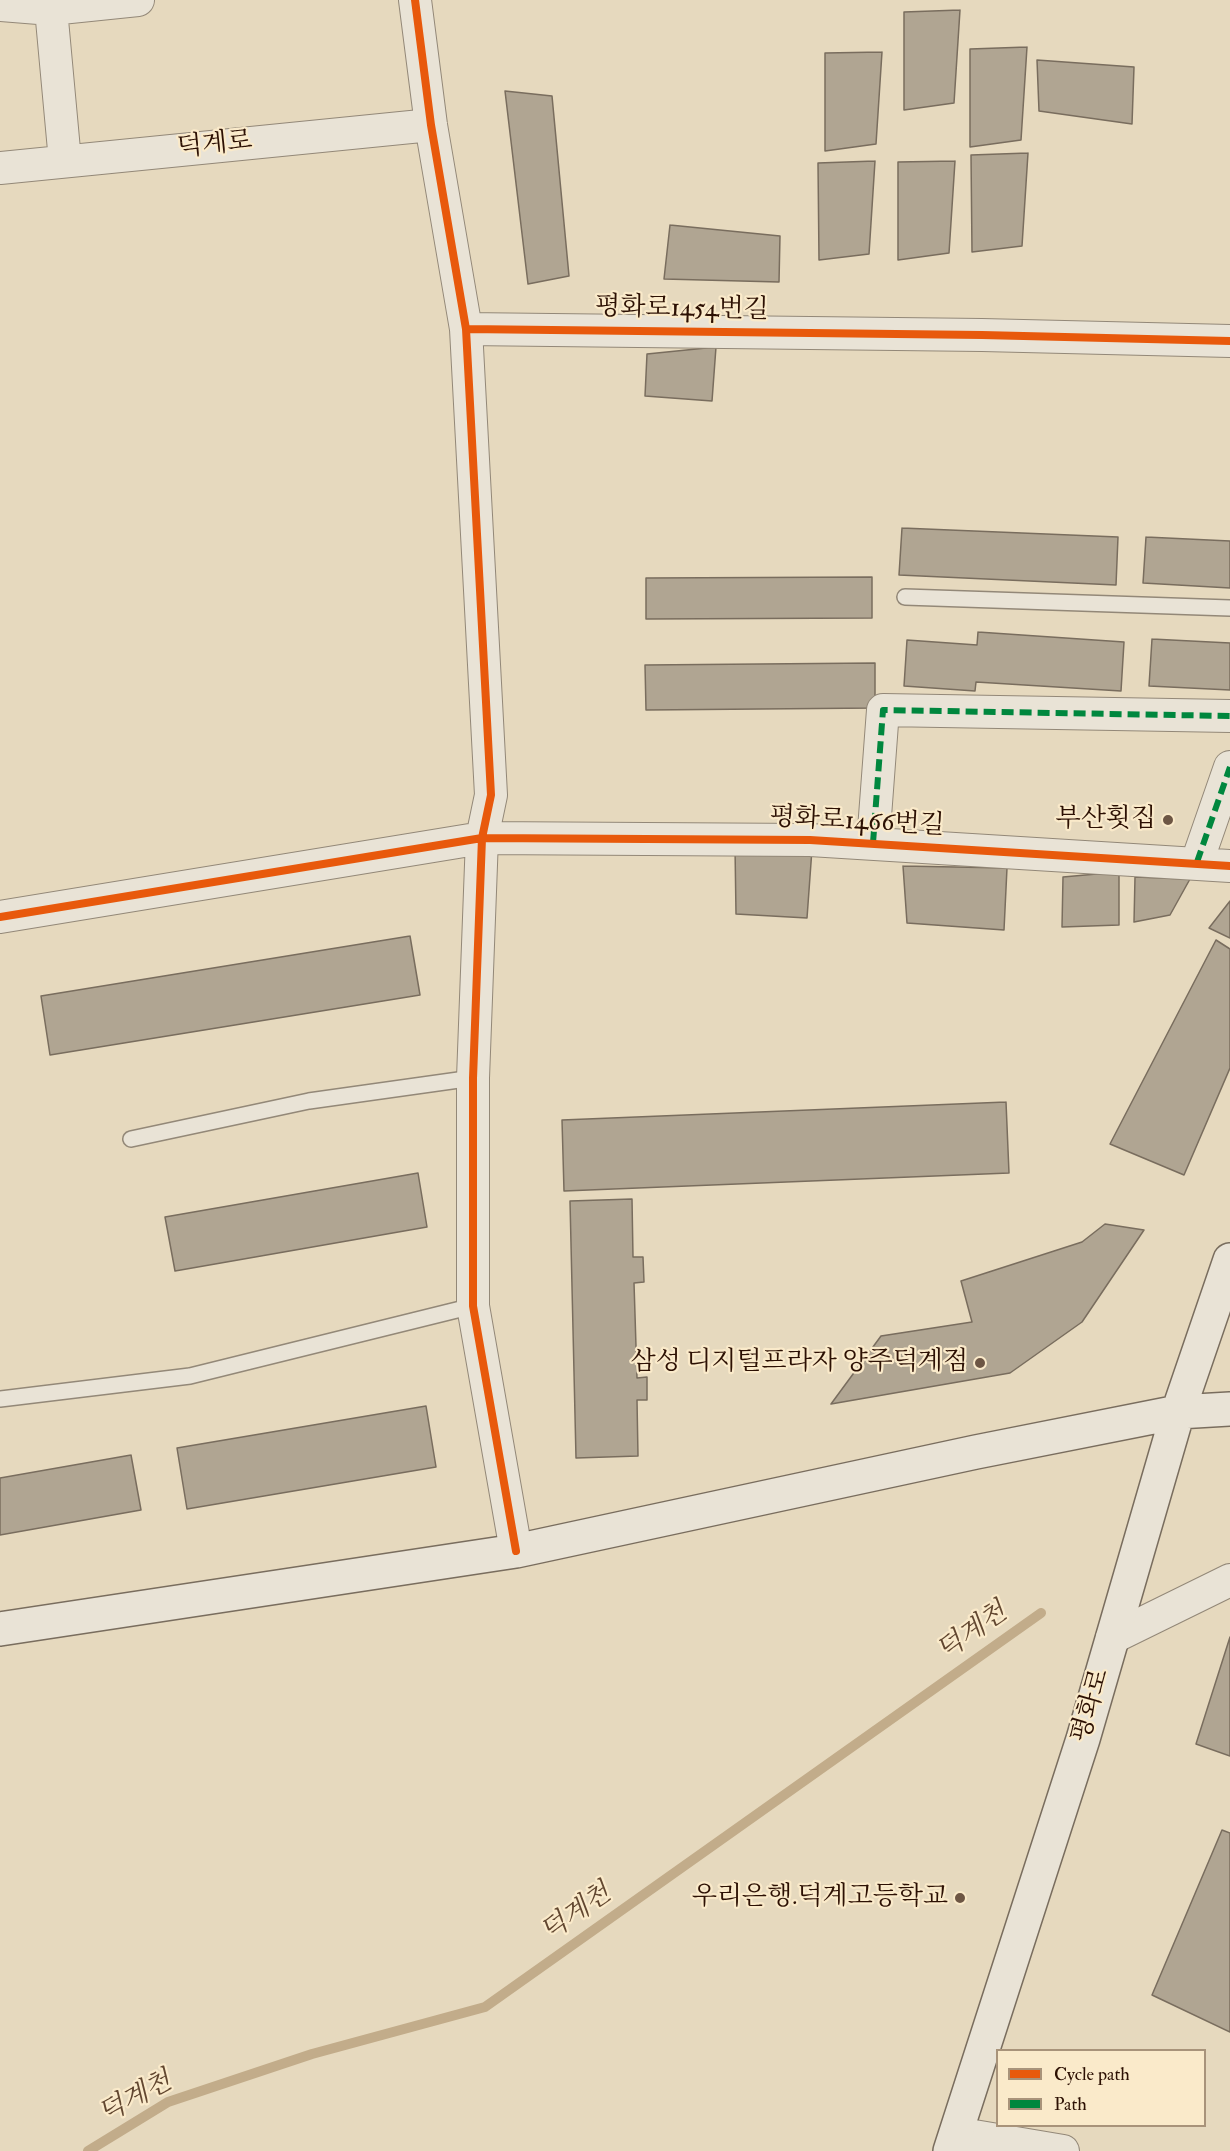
<!DOCTYPE html>
<html>
<head>
<meta charset="utf-8">
<style>
  body { margin:0 }
  #map { position:relative; width:1230px; height:2151px; overflow:hidden; background:#e6d9be; font-family:"IM FELL Double Pica",serif }
  canvas { display:block }
  .legend { position:absolute; left:996px; top:2049px; width:210px; height:78px; box-sizing:border-box; background:#faeaca; border:2px solid #a8937a; margin:0; padding:8px 10px; list-style:none; font-size:18px; color:#2c1003 }
  .legend li { display:flex; align-items:center; gap:12px; height:30px }
  .legend b { width:30px; border:2px solid #a8937a }
</style>
</head>
<body>
<div id="map">
<canvas width="1230" height="2151"></canvas>
<ul class="legend">
<li><b style="height:8px;background:#e8590c"></b>Cycle path</li>
<li><b style="height:8px;background:#00873e"></b>Path</li>
</ul>
</div>
<script>
const context = document.querySelector('canvas').getContext('2d');
context.lineJoin = 'round';
const shape = rows => new Path2D(rows.map(r => 'M' + r).join(''));
function stroke(path, color, width, dash) { context.strokeStyle = color; context.lineWidth = width; context.lineCap = dash ? 'butt' : 'round'; context.setLineDash(dash || []); context.stroke(path); }
function fillPath(path, color) { context.fillStyle = color; context.fill(path, 'evenodd'); }
function label(font, color, halo, rows, align = 'center') {
  context.font = font + ' "IM FELL Double Pica","Noto Serif KR",serif'; context.lineWidth = 4.5; context.setLineDash([]); context.textBaseline = 'middle'; context.strokeStyle = halo; context.fillStyle = color; for (const [text, x, y, turn = 0] of rows) {
    context.save(); context.translate(x, y); context.rotate((+turn || 0) * Math.PI / 180); context.textAlign = isNaN(turn) ? turn : align; if (halo) context.strokeText(text, 0, 0); context.fillText(text, 0, 0); context.restore();
  }
}
stroke(shape([
  [88,2151,168,2102,312,2054,485,2007,1041,1613]
]), '#c2ac8a', 10);
const building = shape([
  [960,10,954,103,904,110,904,12,960,10],
  [1027,47,1021,140,970,147,970,49,1027,47],
  [882,52,876,144,825,151,825,53,882,52],
  [1037,60,1134,67,1132,124,1039,111,1037,60],
  [505,91,552,96,569,276,528,284,505,91],
  [1028,153,1022,246,972,252,971,155,1028,153],
  [875,161,869,254,819,260,818,163,875,161],
  [955,161,949,253,898,260,898,162,955,161],
  [670,225,780,236,779,282,664,279,670,225],
  [716,347,712,401,645,396,647,354,716,347],
  [902,528,1118,537,1116,585,899,575,902,528],
  [1146,537,1230,541,1230,588,1143,583,1146,537],
  [872,577,872,618,646,619,646,578,872,577],
  [978,632,1124,642,1121,691,976,682,975,691,904,686,907,640,977,645,978,632],
  [1152,639,1230,643,1230,690,1149,686,1152,639],
  [875,663,875,708,646,710,645,665,875,663],
  [735,847,812,849,807,918,736,914,735,847],
  [903,866,1007,868,1004,930,907,923,903,866],
  [1119,872,1119,925,1062,927,1063,877,1119,872],
  [1135,877,1190,879,1170,915,1134,922,1135,877],
  [1230,901,1230,938,1209,928,1230,901],
  [410,936,420,995,50,1055,41,996,410,936],
  [1216,940,1230,949,1230,1068,1184,1175,1110,1144,1216,940],
  [1006,1102,1009,1173,564,1191,562,1120,1006,1102],
  [418,1173,427,1227,175,1271,165,1217,418,1173],
  [632,1199,633,1257,643,1257,644,1282,634,1283,637,1378,647,1377,647,1400,637,1400,638,1456,576,1458,570,1201,632,1199],
  [1105,1224,1144,1230,1082,1322,1010,1373,831,1404,881,1336,972,1322,961,1281,1082,1242,1105,1224],
  [426,1406,436,1467,187,1509,177,1448,426,1406],
  [131,1455,141,1510,0,1535,0,1478,131,1455],
  [1230,1637,1230,1756,1196,1744,1230,1637],
  [1222,1830,1230,1833,1230,2032,1152,1995,1222,1830]
]);
fillPath(building, '#b0a592');
stroke(building, '#796d5e', 1.5);
const lane = shape([
  [905,597,1230,608],
  [131,1139,309,1101,473,1078],
  [0,1399,190,1376,473,1306]
]);
const street = shape([
  [50,0,51,9,138,0],
  [415,0,431,125,466,329,982,335,1230,341],
  [0,5,51,9,65,161],
  [0,168,431,125],
  [466,329,491,795,482,838,473,1078,473,1306,516,1551],
  [873,843,883,710,1230,716],
  [1197,862,1230,767],
  [0,917,482,838,810,840,1230,866],
  [1112,1638,1230,1580],
  [956,2133,1063,2151]
]);
const secondary = shape([
  [0,1629,516,1551,976,1452,1178,1412,1230,1409],
  [950,2151,1083,1739,1178,1412,1230,1260]
]);
stroke(lane, '#938878', 18);
stroke(street, '#938878', 34);
stroke(secondary, '#796d5e', 36);
stroke(lane, '#e9e3d6', 15);
stroke(street, '#e9e3d6', 32);
stroke(secondary, '#e9e3d6', 33);
stroke(shape([
  [873,843,883,710,1230,716],
  [1197,862,1230,767]
]), '#00873e', 6, [12, 6]);
stroke(shape([
  [415,0,431,125,466,329,982,335,1230,341],
  [466,329,491,795,482,838,473,1078,473,1306,516,1551],
  [0,917,482,838,810,840,1230,866]
]), '#e8590c', 8);
for (const [x, y, r, color] of [
  [1168,820,6,"#6d5644"],
  [980,1363,6,"#6d5644"],
  [960,1898,6,"#6d5644"]
]) { const dot = new Path2D(); dot.arc(x, y, r, 0, 2 * Math.PI); context.fillStyle = color; context.fill(dot); stroke(dot, '#faeaca', 2); }
label('26px', '#2c1003', '#faeaca', [
  ["덕계로",215,146,-6],
  ["평화로1454번길",682,310,1],
  ["평화로1466번길",857,823,3],
  ["평화로",1092,1706,-74]
]);
label('26px', '#2c1003', '#faeaca', [
  ["부산횟집",1156,820],
  ["삼성 디지털프라자 양주덕계점",968,1363],
  ["우리은행.덕계고등학교",948,1898]
], 'right');
label('italic 27px', '#624730', '#faeaca', [
  ["덕계천",973,1633,-35],
  ["덕계천",577,1914,-35],
  ["덕계천",136,2099,-28]
]);
</script>
</body>
</html>
